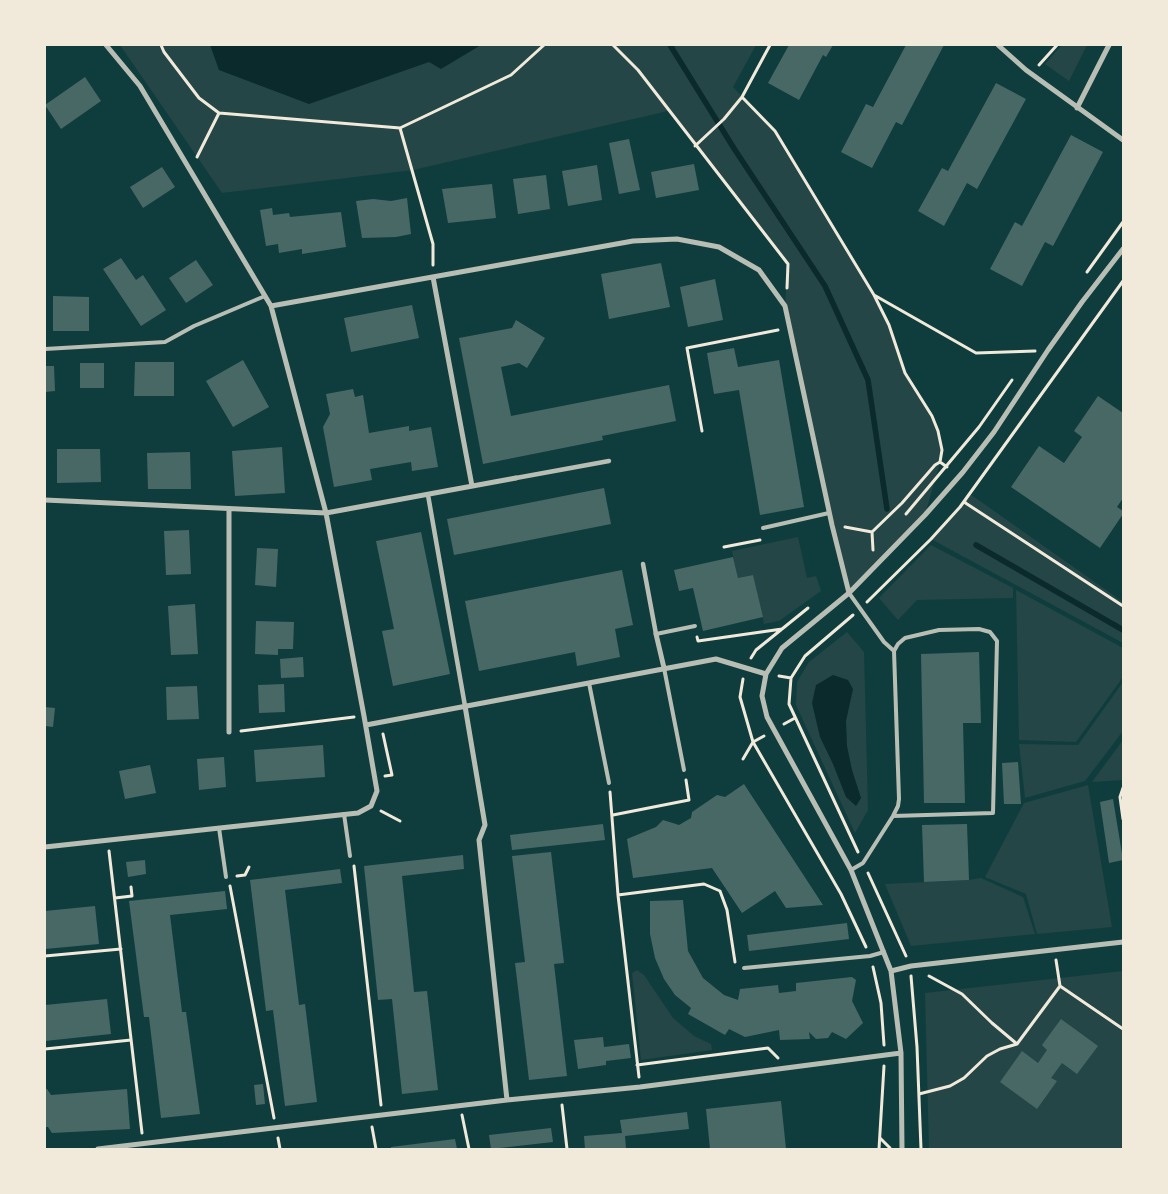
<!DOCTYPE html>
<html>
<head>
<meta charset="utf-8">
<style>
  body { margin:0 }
  #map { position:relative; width:1168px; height:1194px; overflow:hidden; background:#0f3d3e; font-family:"Nunito Sans",sans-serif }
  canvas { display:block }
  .frame { position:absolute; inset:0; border:46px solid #f1e9da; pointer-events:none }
</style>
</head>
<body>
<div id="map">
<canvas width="1168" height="1194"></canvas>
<div class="frame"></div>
</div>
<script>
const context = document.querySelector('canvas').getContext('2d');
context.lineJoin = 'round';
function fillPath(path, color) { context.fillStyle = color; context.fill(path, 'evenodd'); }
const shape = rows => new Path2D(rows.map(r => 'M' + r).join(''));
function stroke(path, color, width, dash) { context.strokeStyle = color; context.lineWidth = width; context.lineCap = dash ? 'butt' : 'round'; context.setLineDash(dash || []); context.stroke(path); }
fillPath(shape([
  [120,45,756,45,733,87,775,131,847,249,889,325,905,373,932,416,938,431,942,450,940,462,925,515,849,593,785,306,788,264,668,111,413,170,222,193],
  [1062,45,1087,45,1069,81,1045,64],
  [970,494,1123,602,1123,643,931,539],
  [798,537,807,578,816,576,821,591,779,621,764,624,753,575,738,578,732,551],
  [931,545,1013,588,1013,598,917,600,898,620,879,598],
  [1016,590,1123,648,1123,677,1076,742,1019,740],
  [847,632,864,652,868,810,855,833,796,705,797,682,809,662],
  [1123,682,1123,731,1085,781,1025,798,1019,744,1078,745],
  [1123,740,1123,780,1092,782],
  [1088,785,1112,927,1037,934,1026,894,985,877,1024,803],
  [981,878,1023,897,1035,934,911,946,885,884,969,880],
  [637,970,644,975,673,1018,694,1036,711,1044,712,1050,641,1060,632,973],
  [1123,971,1123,1149,929,1149,925,993]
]), '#244646');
fillPath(shape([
  [210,45,481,45,441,69,429,62,309,104,219,70],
  [833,675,848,680,853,689,846,721,847,746,852,770,861,798,856,806,846,797,833,764,820,737,812,703,816,685]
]), '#0a2a2b');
stroke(shape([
  [670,45,735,150,825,286,868,380,887,509],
  [976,545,1123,630]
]), '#0a2a2b', 5.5);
fillPath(shape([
  [789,45,833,45,826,57,823,55,799,100,768,83],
  [906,45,944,45,902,125,896,122,872,168,841,152,866,104,873,107],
  [85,77,101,101,61,129,45,105],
  [996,83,1026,99,977,189,967,183,944,226,918,211,942,168,948,171],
  [1071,135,1103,152,1053,246,1045,242,1022,286,990,269,1015,222,1022,226],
  [629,139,640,190,619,194,609,143],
  [694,164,699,190,656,198,651,172],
  [597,165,602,200,568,206,562,171],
  [162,167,175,187,143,208,130,187],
  [546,175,550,209,518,214,513,179],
  [492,184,496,218,448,223,442,189],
  [407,198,411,234,396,237,362,238,356,201,373,199,391,201],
  [272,208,273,215,289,213,290,217,341,212,346,247,302,254,302,249,279,253,278,244,266,246,260,210],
  [121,258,136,280,143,275,166,310,141,326,103,269],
  [196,260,213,285,186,303,169,278],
  [661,263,670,307,609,319,601,274],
  [715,279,723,320,688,327,680,287],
  [53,296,89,297,89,331,53,331],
  [412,305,419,338,351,352,344,318],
  [516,320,545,338,527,368,519,363,501,367,511,416,669,385,676,421,602,436,603,440,483,464,459,338,512,328],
  [734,348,738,367,779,360,804,507,760,515,739,390,714,394,707,353],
  [243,360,269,407,233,427,206,381],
  [135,362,174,362,174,396,134,396],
  [80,363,104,363,104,388,80,388],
  [45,366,54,366,55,391,45,392],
  [353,389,355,397,363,395,369,433,409,426,409,431,431,427,438,467,412,471,411,462,370,469,372,480,334,487,323,427,330,414,326,394],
  [1098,396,1123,413,1123,498,1117,507,1123,511,1123,514,1100,548,1011,487,1039,446,1064,463,1082,437,1074,431],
  [282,447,285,493,235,496,232,451],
  [57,449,100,449,101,482,57,483],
  [190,452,191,489,148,489,147,453],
  [604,488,611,524,454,555,447,519],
  [189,530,191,574,166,575,164,531],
  [421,532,450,674,393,686,382,631,394,629,376,541],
  [257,548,278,549,276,587,255,585],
  [733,557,738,578,753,575,763,617,703,631,693,588,679,591,674,570],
  [622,570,633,625,615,629,620,657,577,666,575,652,479,671,465,601],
  [195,604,198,654,171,655,168,606],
  [256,621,294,622,293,649,278,649,278,655,255,654],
  [979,652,981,723,963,723,965,803,924,803,921,654],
  [303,657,304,677,281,678,280,659],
  [284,684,285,712,259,713,258,685],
  [197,686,199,719,167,720,166,687],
  [45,707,55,708,53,727,45,726],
  [323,745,325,777,256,782,254,750],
  [224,757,226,787,199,790,197,759],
  [1018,762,1021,804,1004,804,1002,763],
  [150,765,156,793,125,799,119,771],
  [744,784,823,905,786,908,775,891,742,913,712,868,633,878,627,839,656,827,663,820,679,825,691,818,692,812,717,795,725,797],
  [1113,799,1123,860,1109,863,1100,802],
  [603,824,605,840,512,850,510,835],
  [967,824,969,880,924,882,922,825],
  [551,852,564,963,554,964,567,1076,529,1080,515,963,525,962,512,856],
  [463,855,464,869,402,876,414,992,427,991,438,1090,402,1094,392,999,378,1000,364,866],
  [145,860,146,874,128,877,126,862],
  [340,869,342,883,285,890,299,1005,305,1004,317,1102,285,1106,273,1010,266,1011,250,880],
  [225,891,227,909,170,915,182,1012,186,1012,200,1114,161,1118,149,1017,144,1017,129,901],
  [683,900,688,951,703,978,724,995,738,1000,740,989,778,985,779,993,796,991,796,983,852,977,856,980,852,1001,863,1023,846,1039,832,1032,828,1038,816,1039,809,1032,810,1039,780,1040,779,1030,745,1037,729,1029,725,1035,688,1014,691,1008,675,995,664,979,655,958,650,934,650,901],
  [95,906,99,944,45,949,45,911],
  [847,923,849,939,749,951,747,935],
  [107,999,111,1034,45,1041,45,1005],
  [1061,1019,1098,1046,1077,1074,1062,1063,1051,1078,1057,1081,1037,1109,1000,1082,1022,1051,1038,1063,1047,1050,1042,1045],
  [603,1037,604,1047,629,1044,631,1058,606,1061,606,1065,578,1069,574,1040],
  [263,1084,265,1104,256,1105,254,1085],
  [45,1089,47,1089,51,1095,127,1089,130,1129,52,1133,48,1127,45,1127],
  [781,1101,786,1149,710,1149,706,1109],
  [687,1112,689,1129,625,1136,626,1149,585,1149,584,1136,622,1133,620,1120],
  [551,1128,553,1142,491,1149,489,1135],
  [455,1139,457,1149,391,1149,391,1147]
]), '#486865');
stroke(shape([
  [161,45,164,52,199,98,219,113,400,128,511,75,544,45],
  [613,45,638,70,788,264,787,288],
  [1039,65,1057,45],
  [742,97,775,131,874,295,889,325,905,373,932,416,938,431,942,450,940,462,947,467],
  [400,128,433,244,433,265],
  [695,146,724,119,742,97,770,45],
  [197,157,219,113],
  [1087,272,1123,222],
  [874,295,976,353,1035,351],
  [702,431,687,348,778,330],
  [965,501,964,502,1123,606],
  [906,514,979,427,1012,380],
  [845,527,872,532,902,503,935,465,940,462],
  [872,532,873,550],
  [724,547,760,540],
  [867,602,931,539,960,507,1123,281],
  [853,615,805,656,791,678,789,704,858,852],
  [697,637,698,641,782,629],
  [751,658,756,650,808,608],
  [779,676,791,678],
  [743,679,740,697,753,742,841,894,866,947],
  [784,724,795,718],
  [241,731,354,717],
  [383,734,392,775,385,776],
  [743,759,753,742,764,736],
  [1123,788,1120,797,1123,819],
  [610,792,618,895,639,1077],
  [381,811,400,821],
  [613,815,689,800,686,780],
  [109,851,142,1133],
  [354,866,381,1105],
  [868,873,906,956],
  [237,876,245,875,249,867],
  [230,886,274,1118],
  [618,895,704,884,720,891,727,910,735,962],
  [115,898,132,896,131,887],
  [45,956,121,949],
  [1056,960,1060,986],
  [873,967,881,1003,884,1045],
  [911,976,917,1047,921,1149],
  [929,976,962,994,992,1023,1017,1044],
  [45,1049,131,1040],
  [637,1065,768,1048,778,1058],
  [919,1094,950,1086,964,1078,987,1056,1000,1049,1017,1044,1060,986,1123,1029],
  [562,1105,567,1149],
  [462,1115,469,1149],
  [372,1127,376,1149],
  [278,1138,280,1149],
  [880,1138,890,1148],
  [879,1149,884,1066]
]), '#f1e9da', 3);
stroke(shape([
  [45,349,165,342,194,326,265,296],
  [763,528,829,513],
  [849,593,884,642,894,651],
  [656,634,695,626],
  [664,668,684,770],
  [589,683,609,783],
  [344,814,350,856],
  [219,828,226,877],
  [851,870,863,863,893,816,898,806,899,799,894,651,898,644,905,638,939,630,979,629,990,632,997,641,993,813,893,816],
  [744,968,870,956,884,952]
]), '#b8beb3', 4);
stroke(shape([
  [516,478,609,461],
  [428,495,465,706],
  [643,564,656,634]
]), '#b8beb3', 4.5);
stroke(shape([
  [998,45,1026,70,1123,140],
  [1077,108,1109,45],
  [433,277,472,486],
  [271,306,633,241,677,239,719,247,759,270,785,306,832,525,849,593],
  [45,500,326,513,516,478],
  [229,509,229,732],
  [656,634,664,668],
  [465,706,485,825,479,840,507,1100],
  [366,725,716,659,766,674],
  [45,847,358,813,371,806,377,791,364,716,326,513,271,306,140,86,106,45],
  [891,971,911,966,1123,942],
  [98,1149,507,1100,640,1087,901,1053],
  [902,1149,901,1053,891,971,851,870,767,717,762,696,766,674,782,648,849,593,925,515,963,472,994,432,1048,350,1082,302,1123,249]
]), '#b8beb3', 5);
</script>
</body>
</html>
